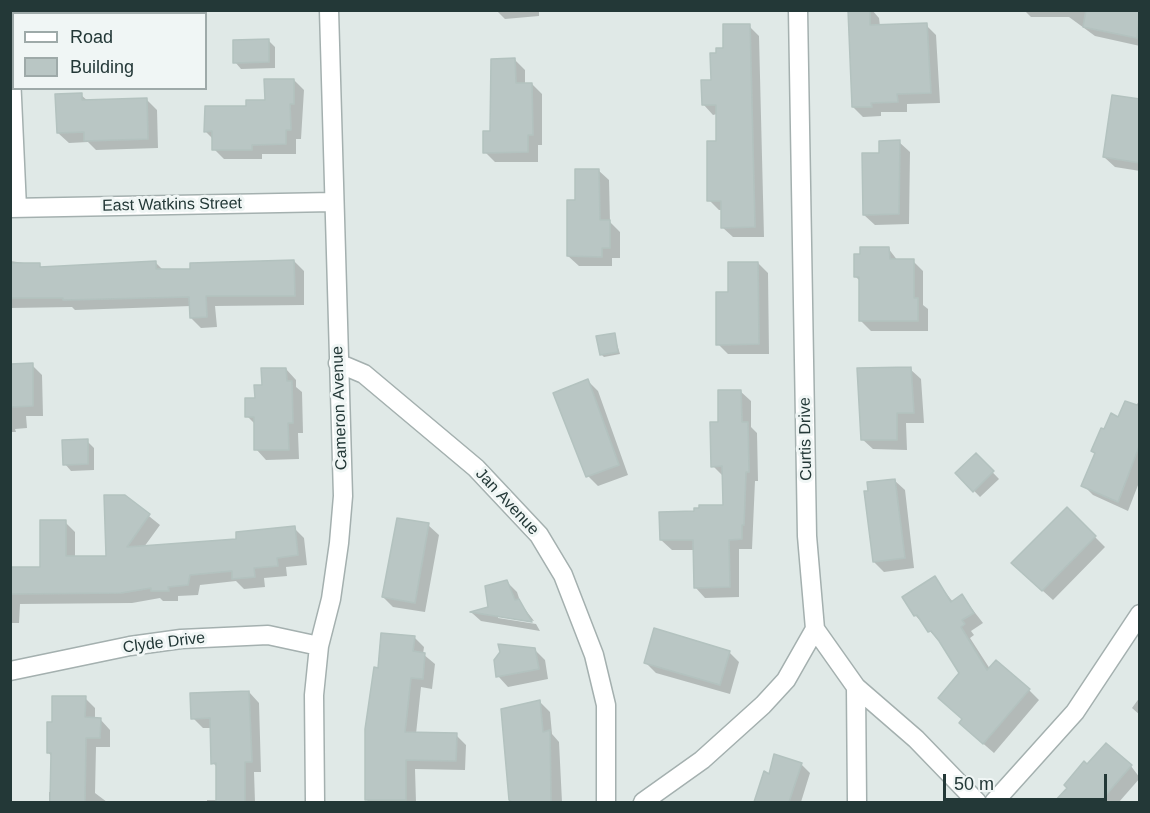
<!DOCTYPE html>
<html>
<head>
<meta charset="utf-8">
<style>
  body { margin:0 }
  #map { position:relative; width:1150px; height:813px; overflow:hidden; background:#e0e9e7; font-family:Helvetica,sans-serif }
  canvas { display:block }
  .frame { position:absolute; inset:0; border:12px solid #233837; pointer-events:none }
  .legend { position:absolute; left:12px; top:12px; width:195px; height:78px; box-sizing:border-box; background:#f0f6f5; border:2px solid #9eaaa9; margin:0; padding:8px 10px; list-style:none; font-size:18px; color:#233837 }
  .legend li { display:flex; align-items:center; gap:12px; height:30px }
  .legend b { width:30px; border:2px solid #9eaaa9 }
  .scale { position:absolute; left:943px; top:774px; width:164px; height:27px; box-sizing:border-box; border:3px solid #233837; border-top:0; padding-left:8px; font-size:18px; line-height:21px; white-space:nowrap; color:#233837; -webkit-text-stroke:4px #f0f6f5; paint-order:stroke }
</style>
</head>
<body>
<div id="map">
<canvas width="1150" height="813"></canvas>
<div class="frame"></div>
<ul class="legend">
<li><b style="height:8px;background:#fff"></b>Road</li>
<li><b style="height:16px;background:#b9c6c4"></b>Building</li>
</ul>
<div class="scale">50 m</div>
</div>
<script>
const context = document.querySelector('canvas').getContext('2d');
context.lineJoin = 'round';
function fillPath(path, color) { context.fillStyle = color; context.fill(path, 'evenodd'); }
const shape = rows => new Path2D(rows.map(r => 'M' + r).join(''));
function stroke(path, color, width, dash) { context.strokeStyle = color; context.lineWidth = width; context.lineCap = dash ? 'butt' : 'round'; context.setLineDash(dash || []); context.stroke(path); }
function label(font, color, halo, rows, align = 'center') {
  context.font = font + ' Helvetica,sans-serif'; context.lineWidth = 6; context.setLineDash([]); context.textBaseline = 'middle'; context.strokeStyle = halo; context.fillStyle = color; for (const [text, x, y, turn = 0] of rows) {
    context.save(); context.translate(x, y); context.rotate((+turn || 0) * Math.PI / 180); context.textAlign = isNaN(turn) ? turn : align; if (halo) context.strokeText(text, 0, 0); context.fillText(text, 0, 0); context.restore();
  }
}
fillPath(shape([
  [245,10,283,10,283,11,246,11],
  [496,10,539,10,539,16,505,19],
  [850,10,872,10,879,18,880,26,926,25,936,35,940,103,907,104,907,112,881,112,881,116,863,117,853,107],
  [1024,10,1140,10,1140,46,1095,36,1069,17,1031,17],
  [55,11,81,13,82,14,55,14],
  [749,26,759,36,764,237,733,237,722,227,722,210,719,210,709,200,717,142,717,114,713,115,703,104,712,82,718,54],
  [268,40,275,47,275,68,241,69,235,62],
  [515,60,525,70,525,84,532,84,542,94,542,145,538,145,538,162,495,162,485,152],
  [294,80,304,90,301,139,296,139,296,154,262,154,262,159,224,159,214,149,213,139,205,131,248,107,266,102],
  [81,95,88,101,146,99,157,110,158,148,96,150,88,142,69,143,58,133],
  [1140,100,1140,171,1115,167,1104,157],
  [899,142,910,152,909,224,875,225,864,215,880,154],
  [598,170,609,180,610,222,620,232,620,258,612,258,612,266,579,266,568,256,577,202],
  [888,248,898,261,913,261,923,271,923,305,928,309,928,331,871,331,861,321,861,282,856,277],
  [10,261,39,265,43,269,156,263,164,271,191,271,294,261,304,271,304,305,215,306,217,327,201,328,191,318,191,306,75,310,72,307,10,308],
  [758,263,768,273,769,354,728,354,718,344,730,293],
  [614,334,620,354,604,357,601,354],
  [10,365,32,365,42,375,43,416,26,416,27,428,15,429,16,432,10,432],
  [286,369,296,380,296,387,302,392,303,433,298,433,299,459,266,460,256,449,256,425,247,416,263,386],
  [910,369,921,379,924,423,906,423,907,450,873,449,862,439],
  [588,381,598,391,628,475,598,486,588,476],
  [740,391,751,401,751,427,757,433,758,481,755,481,752,549,739,549,739,597,705,598,695,587,694,550,672,550,661,540,695,513,724,506,723,476,713,466,720,423],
  [1140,399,1140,480,1128,511,1093,495,1083,485,1105,431,1136,406],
  [87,441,94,448,94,470,71,471,65,464],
  [976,455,999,479,980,497,957,473],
  [894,480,905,490,914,568,884,572,874,562],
  [124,496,160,525,144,547,238,540,294,528,304,538,307,565,286,567,287,576,264,578,265,587,244,589,236,581,200,585,198,595,178,596,178,601,163,601,160,598,132,603,20,604,19,623,10,623,10,568,42,568,65,522,75,532,75,558,108,558],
  [1067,509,1105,547,1053,600,1023,573],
  [428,525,439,535,425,612,393,607,383,597],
  [934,578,953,602,962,596,983,623,971,631,974,635,970,638,990,669,1029,690,1039,700,994,753,971,733,963,720,961,673,940,642,915,615],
  [507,582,517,592,521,604,534,621,498,615,498,618,536,624,540,631,481,621,472,613,490,608],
  [414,637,424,647,423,654,435,664,432,689,421,687,416,734,456,735,466,745,465,770,415,769,416,802,369,802,366,799,379,669],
  [534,649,545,660,548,679,508,687,498,676,502,652],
  [729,652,739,662,730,694,656,673,646,663],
  [249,692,259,703,261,772,254,772,255,802,207,802,207,800,218,800,218,768,213,763,212,728,203,728,193,718],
  [1140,697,1140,715,1132,708],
  [85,698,95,708,95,719,100,719,110,730,110,747,96,747,95,793,107,802,49,802,49,792,52,792,52,757,48,752,53,724],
  [540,702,550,712,552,734,559,742,562,802,513,802,510,800],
  [1106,745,1131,766,1140,778,1119,802,1057,802],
  [801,764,810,773,801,802,755,802,764,773,770,776]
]), '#0003');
const building = shape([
  [848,10,870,10,870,25,927,23,931,93,897,94,898,102,871,103,872,107,852,107,848,10],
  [1086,10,1140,10,1137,38,1083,27,1086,10],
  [723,24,750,24,755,227,721,228,721,201,707,201,707,141,716,141,716,105,702,105,701,80,711,80,710,53,716,53,716,48,723,48,723,24],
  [269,39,269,62,233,63,233,40,269,39],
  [515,58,516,83,532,83,533,135,528,135,528,152,483,153,483,131,490,131,491,59,515,58],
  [264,79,294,79,294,104,290,104,291,130,286,130,286,144,252,145,252,150,212,150,212,131,204,132,205,106,246,106,246,100,265,100,264,79],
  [82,93,82,100,147,98,148,139,84,141,84,132,57,133,55,94,82,93],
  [1112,95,1140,99,1140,163,1103,157,1112,95],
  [900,140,899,214,863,215,862,153,879,153,879,141,900,140],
  [575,169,599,169,600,220,610,220,610,248,602,248,602,257,567,256,567,200,575,200,575,169],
  [860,247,889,247,890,259,914,259,914,298,918,298,918,321,859,321,859,277,854,277,854,254,860,254,860,247],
  [294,260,295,296,206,296,207,317,190,318,189,297,63,300,63,298,10,298,10,263,40,263,40,267,156,261,156,269,190,269,190,263,294,260],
  [728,262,758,262,759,344,716,345,716,292,728,292,728,262],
  [615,333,618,352,600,355,596,336,615,333],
  [33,363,33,406,10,407,10,364,33,363],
  [911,367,914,413,897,413,897,440,861,440,857,368,911,367],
  [261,368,286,368,287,381,292,381,293,423,288,423,289,450,254,450,254,417,245,417,245,398,255,398,254,385,262,385,261,368],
  [588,379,619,465,586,477,553,393,588,379],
  [718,390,741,390,742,422,748,422,749,472,746,472,744,525,742,525,742,539,729,540,730,587,694,588,693,540,660,540,659,512,694,511,694,508,699,508,699,505,723,505,722,466,711,467,710,422,718,422,718,390],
  [1125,401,1140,406,1140,444,1118,502,1081,486,1095,453,1091,451,1101,428,1104,429,1111,413,1118,417,1125,401],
  [88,439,88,464,63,465,62,440,88,439],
  [976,453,994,471,973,492,955,473,976,453],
  [895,479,905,558,873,562,864,491,868,491,867,482,895,479],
  [104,495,125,495,150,514,127,547,236,539,236,532,295,526,298,555,277,558,278,566,254,568,255,577,232,579,232,571,190,575,188,585,168,587,169,591,151,591,151,588,121,593,10,594,10,567,40,567,40,520,66,520,66,556,106,556,104,495],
  [1067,507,1096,536,1042,591,1011,563,1067,507],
  [397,518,429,523,415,603,382,597,397,518],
  [935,576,951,602,962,594,974,613,962,620,965,624,961,627,987,670,996,660,1030,689,983,744,959,723,962,719,938,698,959,673,939,641,931,631,928,632,917,615,914,616,902,597,935,576],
  [507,580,515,600,519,599,532,622,470,612,488,607,485,586,507,580],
  [654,628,730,651,720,685,644,663,654,628],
  [381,633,415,636,413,651,425,653,423,679,411,678,405,732,457,733,456,761,406,760,406,800,365,800,365,729,374,667,378,668,381,633],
  [498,644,535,648,539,669,496,677,494,660,500,652,498,644],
  [249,691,252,762,245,762,245,802,216,802,216,763,211,764,210,718,191,719,190,693,249,691],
  [52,696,86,696,85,717,101,718,100,738,86,738,85,802,50,802,51,753,47,753,47,722,52,722,52,696],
  [540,700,543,732,550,730,551,802,512,802,509,800,501,709,540,700],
  [1106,743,1132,765,1100,802,1054,802,1067,788,1064,785,1084,761,1087,764,1106,743],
  [774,754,802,763,789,802,754,802,764,771,769,774,774,754]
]);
fillPath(building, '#b9c6c4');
stroke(building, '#b3c2bf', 1.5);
const street = shape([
  [798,10,807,536,815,629,856,687,916,739,977,802],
  [10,54,17,208],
  [10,208,333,202],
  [338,363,364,374,476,468,539,535,563,575,594,655,606,705,606,802],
  [10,671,130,646,181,639,268,635,319,646],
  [856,687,857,802],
  [315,802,314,695,319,646,331,599,339,543,343,496,329,10],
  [643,802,702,760,763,705,786,680,815,629],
  [994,802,1075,712,1140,614]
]);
stroke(street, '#a4b0af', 21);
stroke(street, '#fff', 18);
label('16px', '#233837', '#f0f6f5', [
  ["East Watkins Street",172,205,-1],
  ["Cameron Avenue",340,408,-92],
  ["Curtis Drive",806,439,-91],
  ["Jan Avenue",507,502,47],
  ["Clyde Drive",164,643,-7]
]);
</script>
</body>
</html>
